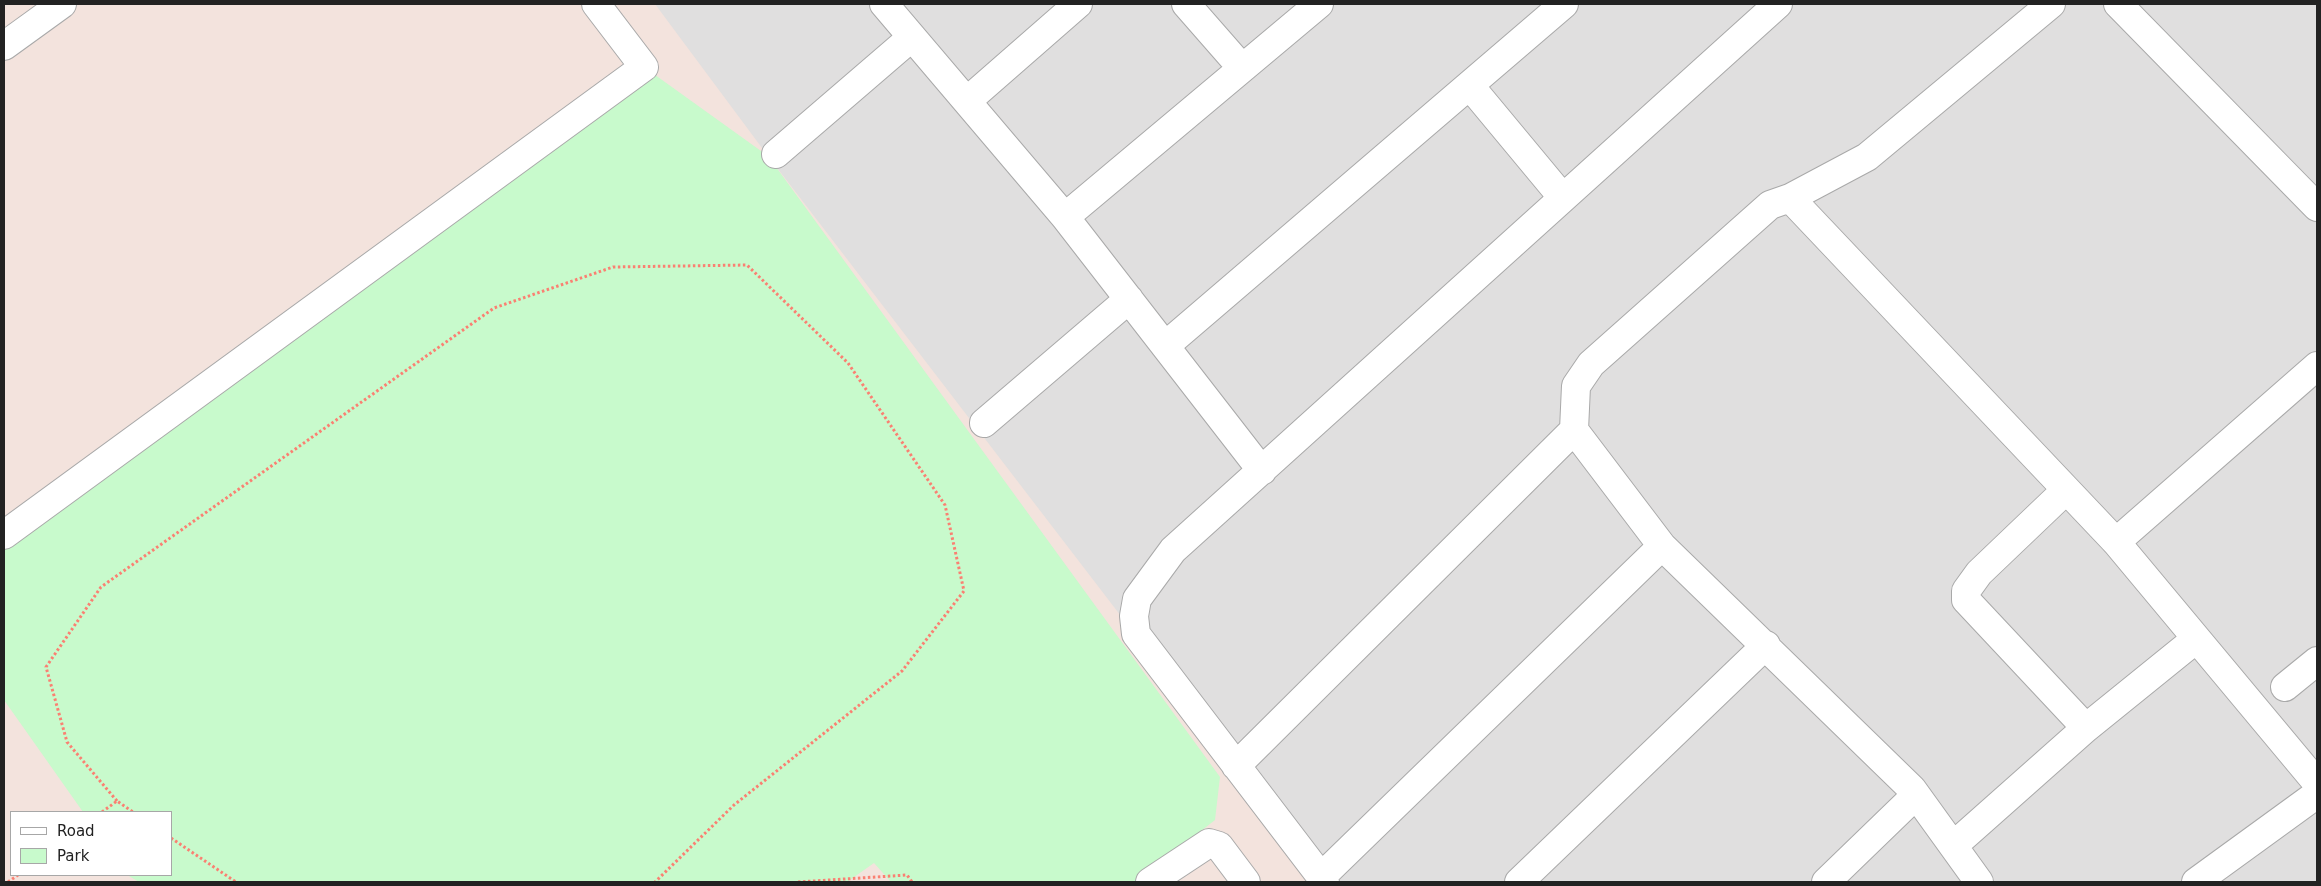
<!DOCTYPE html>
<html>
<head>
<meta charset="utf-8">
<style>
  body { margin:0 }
  #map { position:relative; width:2321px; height:886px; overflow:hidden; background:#f2efe9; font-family:"DejaVu Sans",sans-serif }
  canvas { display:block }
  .frame { position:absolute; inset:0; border:5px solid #222; pointer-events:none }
  .legend { position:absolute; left:10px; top:811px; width:162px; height:65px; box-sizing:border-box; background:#fff; border:1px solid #a7a7a7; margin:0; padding:6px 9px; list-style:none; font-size:15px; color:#222 }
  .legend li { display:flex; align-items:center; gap:10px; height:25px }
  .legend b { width:25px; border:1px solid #a7a7a7 }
</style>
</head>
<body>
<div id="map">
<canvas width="2321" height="886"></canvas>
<div class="frame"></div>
<ul class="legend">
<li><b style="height:6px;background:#fff"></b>Road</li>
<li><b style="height:14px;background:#c8facc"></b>Park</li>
</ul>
</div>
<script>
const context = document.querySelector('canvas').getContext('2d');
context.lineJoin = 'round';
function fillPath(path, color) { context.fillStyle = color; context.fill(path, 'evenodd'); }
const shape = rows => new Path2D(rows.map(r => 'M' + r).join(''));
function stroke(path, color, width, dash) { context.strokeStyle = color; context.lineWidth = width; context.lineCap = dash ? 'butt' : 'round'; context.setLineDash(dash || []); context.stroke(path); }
fillPath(shape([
  [4,4,2317,4,2317,882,4,882],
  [11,812,171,812,171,875,11,875]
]), '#e0dfdf');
fillPath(shape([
  [4,4,655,4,768,156,1325,882,4,882],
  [11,812,171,812,171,875,11,875]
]), '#f3e3dd');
fillPath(shape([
  [644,67,768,156,1220,777,1215,820,1136,882,891,882,874,863,847,882,139,882,129,876,128,875,171,875,171,812,83,812,4,700,4,535]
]), '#c8facc');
const minor = shape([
  [884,4,1065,217,1262,471],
  [1186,4,1242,68],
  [2118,4,2317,207],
  [4,46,62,4],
  [1470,86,1563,198],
  [967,101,1078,4],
  [776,154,912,37],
  [1790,198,2116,542,2317,783],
  [1065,217,1319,4],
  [1165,346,1564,4],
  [984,423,1129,299],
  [1574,430,1662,546,1912,789,1979,882],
  [2066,490,1979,573,1966,591,1966,600,2086,728],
  [4,535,644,67,596,4],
  [2116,542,2317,366],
  [2285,687,2317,661],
  [1236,766,1574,430,1576,386,1591,364,1770,205,1790,198,1867,157,2051,4],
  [1953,846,2086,728,2196,639],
  [1321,877,1662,546],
  [1150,882,1209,843,1219,846,1246,882],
  [1325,882,1136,634,1134,616,1137,599,1173,550,1778,4],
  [1519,882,1766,645],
  [1826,882,1916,795],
  [2196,882,2317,794]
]);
stroke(minor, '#a9a9a9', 30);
stroke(shape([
  [117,801,67,742,46,667,101,587,494,308,613,267,747,265,848,363,945,505,964,591,902,671,734,805,655,882],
  [102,812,117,801,133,812],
  [171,838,236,882],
  [8,882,18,875],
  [798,882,907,875,912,882]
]), '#fa8072', 3, [2.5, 2.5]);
stroke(minor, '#fff', 28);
</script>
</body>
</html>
